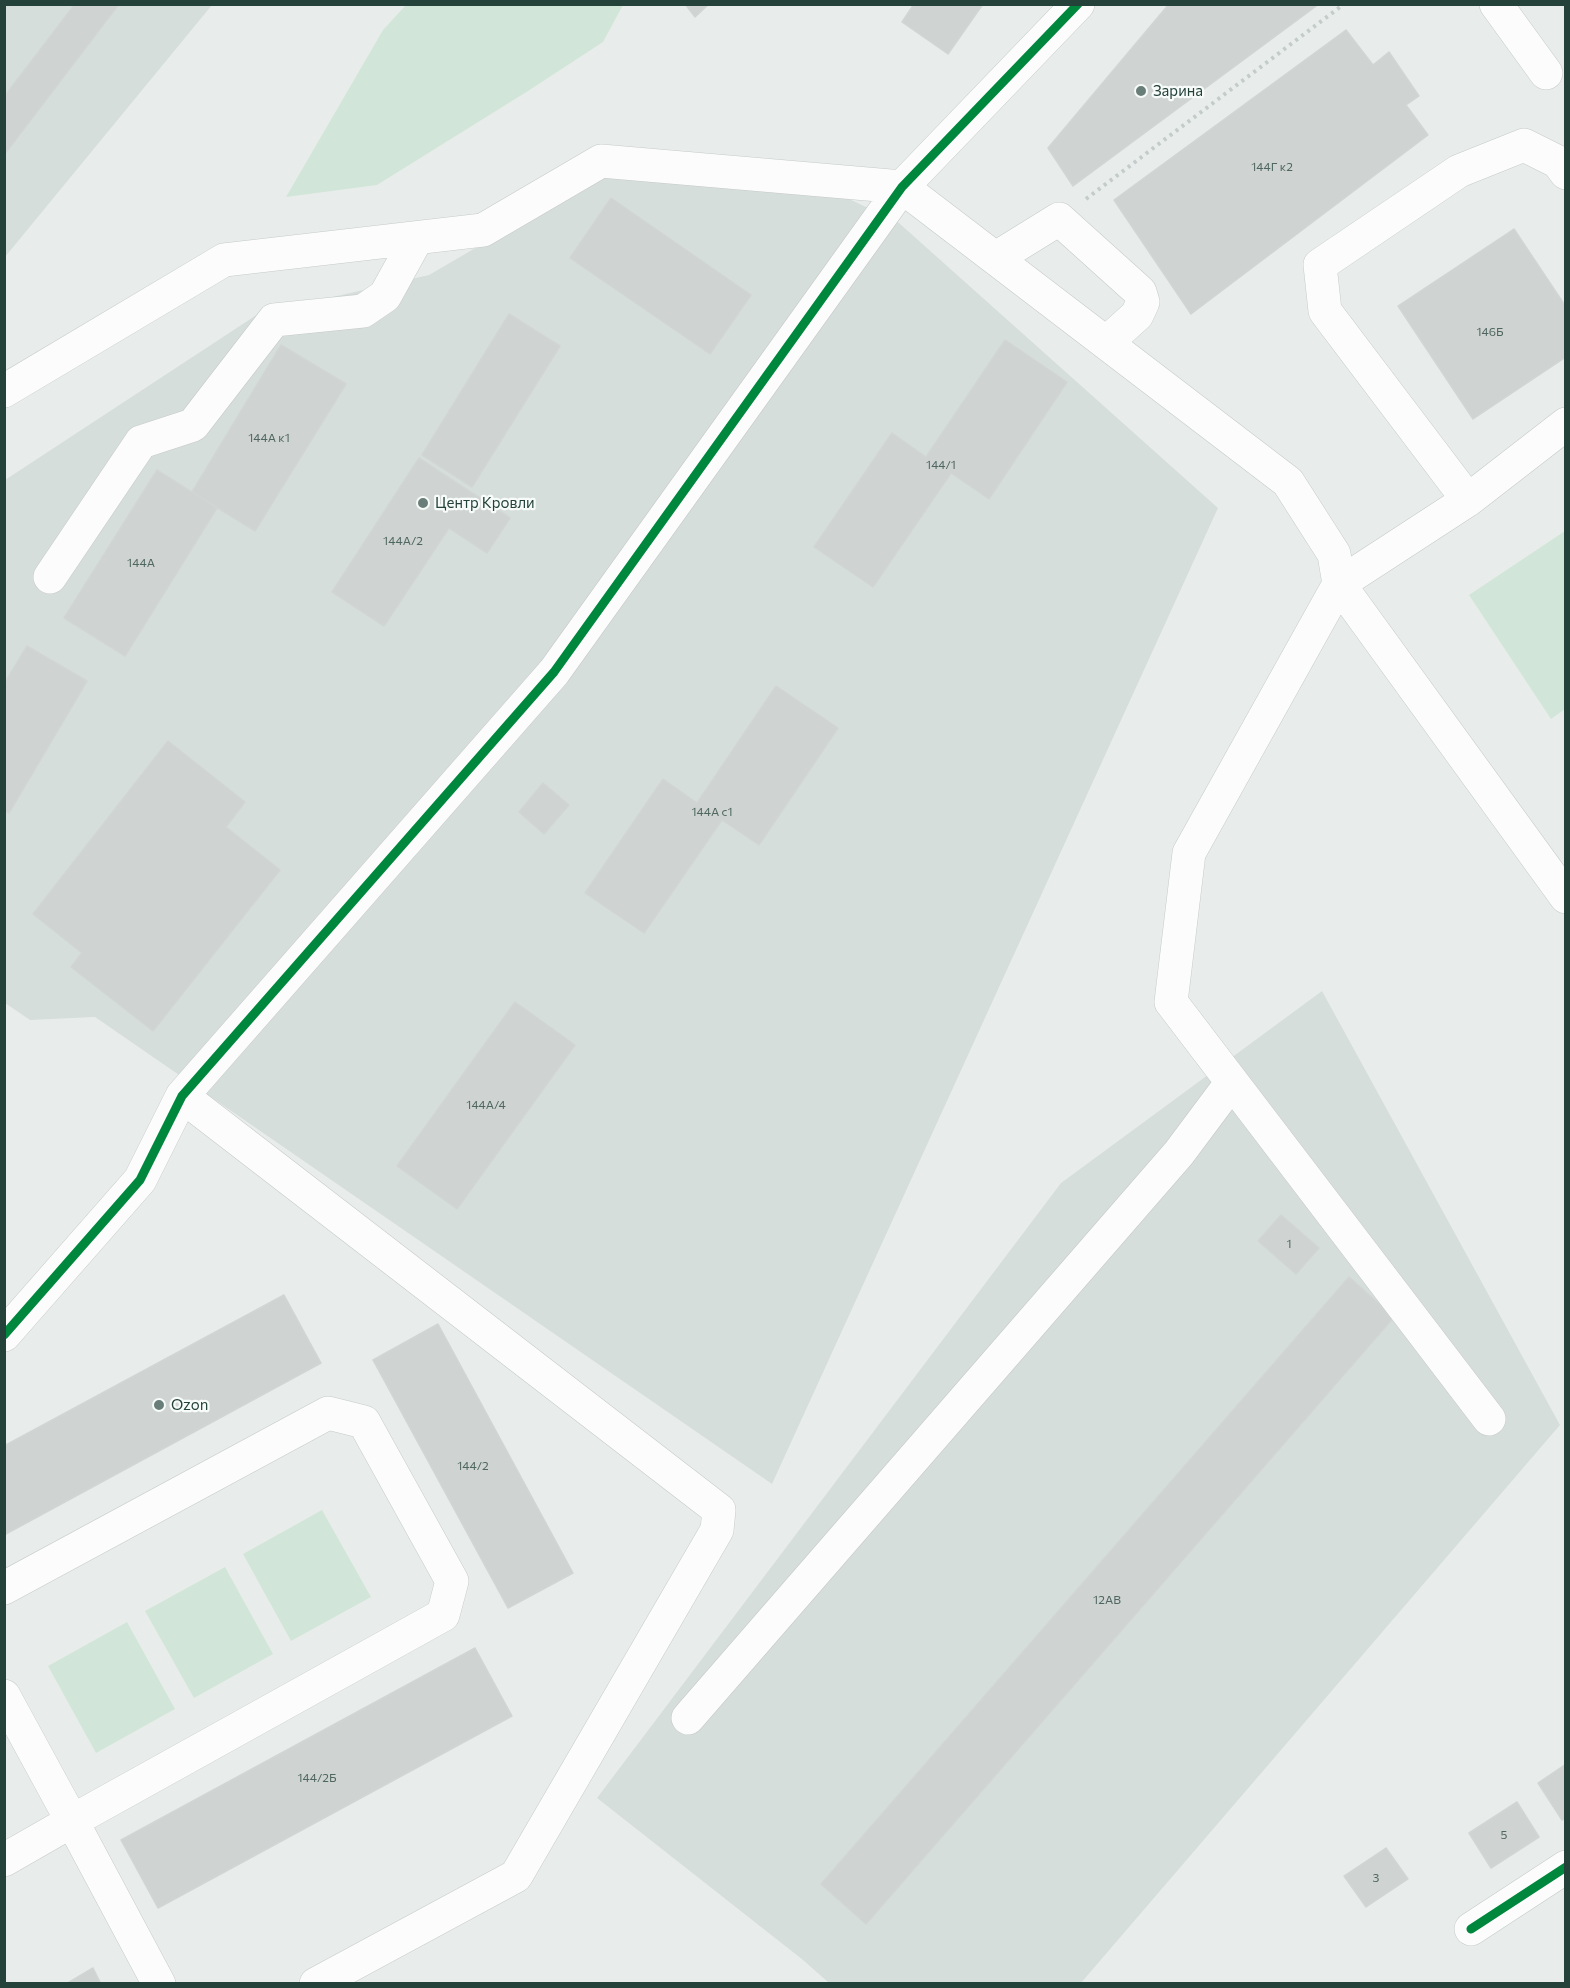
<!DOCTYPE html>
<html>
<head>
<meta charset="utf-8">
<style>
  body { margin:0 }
  #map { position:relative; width:1570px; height:1988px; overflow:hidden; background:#e8edeb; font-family:Commissioner,sans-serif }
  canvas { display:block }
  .frame { position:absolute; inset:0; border:6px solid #24423a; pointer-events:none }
</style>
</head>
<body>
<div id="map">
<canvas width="1570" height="1988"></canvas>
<div class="frame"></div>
</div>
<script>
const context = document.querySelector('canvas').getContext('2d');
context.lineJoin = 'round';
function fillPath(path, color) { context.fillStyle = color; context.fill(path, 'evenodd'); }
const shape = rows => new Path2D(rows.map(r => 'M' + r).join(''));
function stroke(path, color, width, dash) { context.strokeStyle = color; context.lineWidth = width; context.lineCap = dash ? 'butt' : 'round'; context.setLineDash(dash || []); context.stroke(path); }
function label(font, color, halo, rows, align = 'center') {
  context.font = font + ' Commissioner,sans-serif'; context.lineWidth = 4.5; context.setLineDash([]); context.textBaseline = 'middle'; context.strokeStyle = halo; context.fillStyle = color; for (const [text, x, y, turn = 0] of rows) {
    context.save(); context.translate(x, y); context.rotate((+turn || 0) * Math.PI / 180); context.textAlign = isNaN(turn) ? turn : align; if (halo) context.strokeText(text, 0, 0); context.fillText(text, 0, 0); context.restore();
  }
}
fillPath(shape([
  [5,5,212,5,5,257],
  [599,176,814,182,899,223,1218,508,772,1484,95,1017,30,1020,5,1003,4,615,6,612,4,611,5,480,258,314,429,275],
  [1322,991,1560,1425,1081,1983,829,1983,803,1960,597,1798,1061,1183]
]), '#d6dedb');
fillPath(shape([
  [406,5,623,5,603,42,528,91,377,185,286,197,383,30],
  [1565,531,1565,709,1551,719,1469,595],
  [322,1510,371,1597,291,1641,243,1554],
  [225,1567,273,1654,194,1698,145,1611],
  [127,1622,175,1709,96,1753,48,1666]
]), '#d1e6d8');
const building = shape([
  [75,4,119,4,4,155,4,97,75,4],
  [685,4,709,4,695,17,685,4],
  [914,4,983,4,948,54,902,22,914,4],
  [1169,4,1319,4,1073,186,1048,148,1169,4],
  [1346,30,1373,65,1389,52,1419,96,1406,105,1428,135,1191,314,1114,200,1346,30],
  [611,198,751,295,710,354,570,258,611,198],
  [1514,229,1566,307,1566,357,1473,419,1398,306,1514,229],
  [509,314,560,346,472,487,422,455,509,314],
  [1005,340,1067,382,989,499,951,473,873,587,814,547,892,433,926,457,1005,340],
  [281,345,346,384,255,531,192,492,281,345],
  [419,458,510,518,487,553,449,528,384,626,332,592,419,458],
  [157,470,217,508,125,656,64,618,157,470],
  [27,646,87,681,9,813,4,810,4,684,27,646],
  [776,686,838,728,759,845,722,820,644,933,585,893,663,779,697,803,776,686],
  [168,741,245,802,226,827,280,870,153,1031,71,967,82,953,33,914,168,741],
  [543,783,569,805,544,834,519,812,543,783],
  [515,1002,575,1045,457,1209,397,1166,515,1002],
  [1281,1215,1319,1248,1296,1274,1258,1241,1281,1215],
  [1349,1277,1394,1317,866,1924,821,1884,1349,1277],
  [284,1295,321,1363,4,1535,4,1446,284,1295],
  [438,1324,573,1573,508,1608,373,1360,438,1324],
  [475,1648,512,1716,158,1908,121,1840,475,1648],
  [1566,1764,1566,1818,1562,1820,1538,1783,1566,1764],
  [1517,1802,1539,1837,1491,1868,1469,1833,1517,1802],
  [1386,1848,1408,1879,1366,1907,1344,1876,1386,1848],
  [93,1968,101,1984,66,1984,93,1968]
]);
fillPath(building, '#cfd4d2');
stroke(building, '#d1d6d4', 1.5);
const minor = shape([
  [1496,4,1546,73],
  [996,258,1059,219,1140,292,1143,302,1137,315,1106,343],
  [4,391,224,260,483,230,601,161,902,187,1288,482,1334,554,1339,584,1189,853,1171,1002,1489,1419],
  [1566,424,1468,500,1339,584,1566,897],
  [1468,500,1325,311,1320,265,1459,171,1524,145,1558,162,1566,173],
  [50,577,141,442,193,425,274,320,363,311,385,296,417,238],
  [182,1096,719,1510,717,1530,516,1876,316,1984],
  [4,1335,140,1180,182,1096,554,672,902,187,1078,4],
  [4,1588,328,1413,364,1422,452,1581,443,1615,72,1821,159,1984],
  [4,1696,72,1821,4,1860],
  [688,1718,1179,1153,1232,1082],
  [1471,1929,1566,1867]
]);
stroke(minor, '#c5cac8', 34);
stroke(shape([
  [1086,199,1344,4]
]), '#c3ccca', 4, [3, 4.5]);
stroke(minor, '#fcfcfc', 33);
stroke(shape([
  [4,1335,140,1180,182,1096,554,672,902,187,1078,4],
  [1471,1929,1566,1867]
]), '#00873e', 9);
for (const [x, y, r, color] of [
  [1141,91,6,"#697e78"],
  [423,503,6,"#697e78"],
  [159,1405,6,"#697e78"]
]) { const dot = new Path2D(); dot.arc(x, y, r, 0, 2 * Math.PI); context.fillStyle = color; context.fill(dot); stroke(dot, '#f7fbf9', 2); }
label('12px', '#506761', null, [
  ["144Г к2",1272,167],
  ["146Б",1490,332],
  ["144А к1",269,438],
  ["144/1",941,465],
  ["144А/2",403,541],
  ["144А",141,563],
  ["144А с1",712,812],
  ["144А/4",486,1105],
  ["1",1289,1244],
  ["144/2",473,1466],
  ["12АВ",1107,1600],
  ["144/2Б",317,1778],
  ["5",1504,1835],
  ["3",1376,1878]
]);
label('15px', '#24423a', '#f7fbf9', [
  ["Зарина",1153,91],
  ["Центр Кровли",435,503],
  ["Ozon",171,1405]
], 'left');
</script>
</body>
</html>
